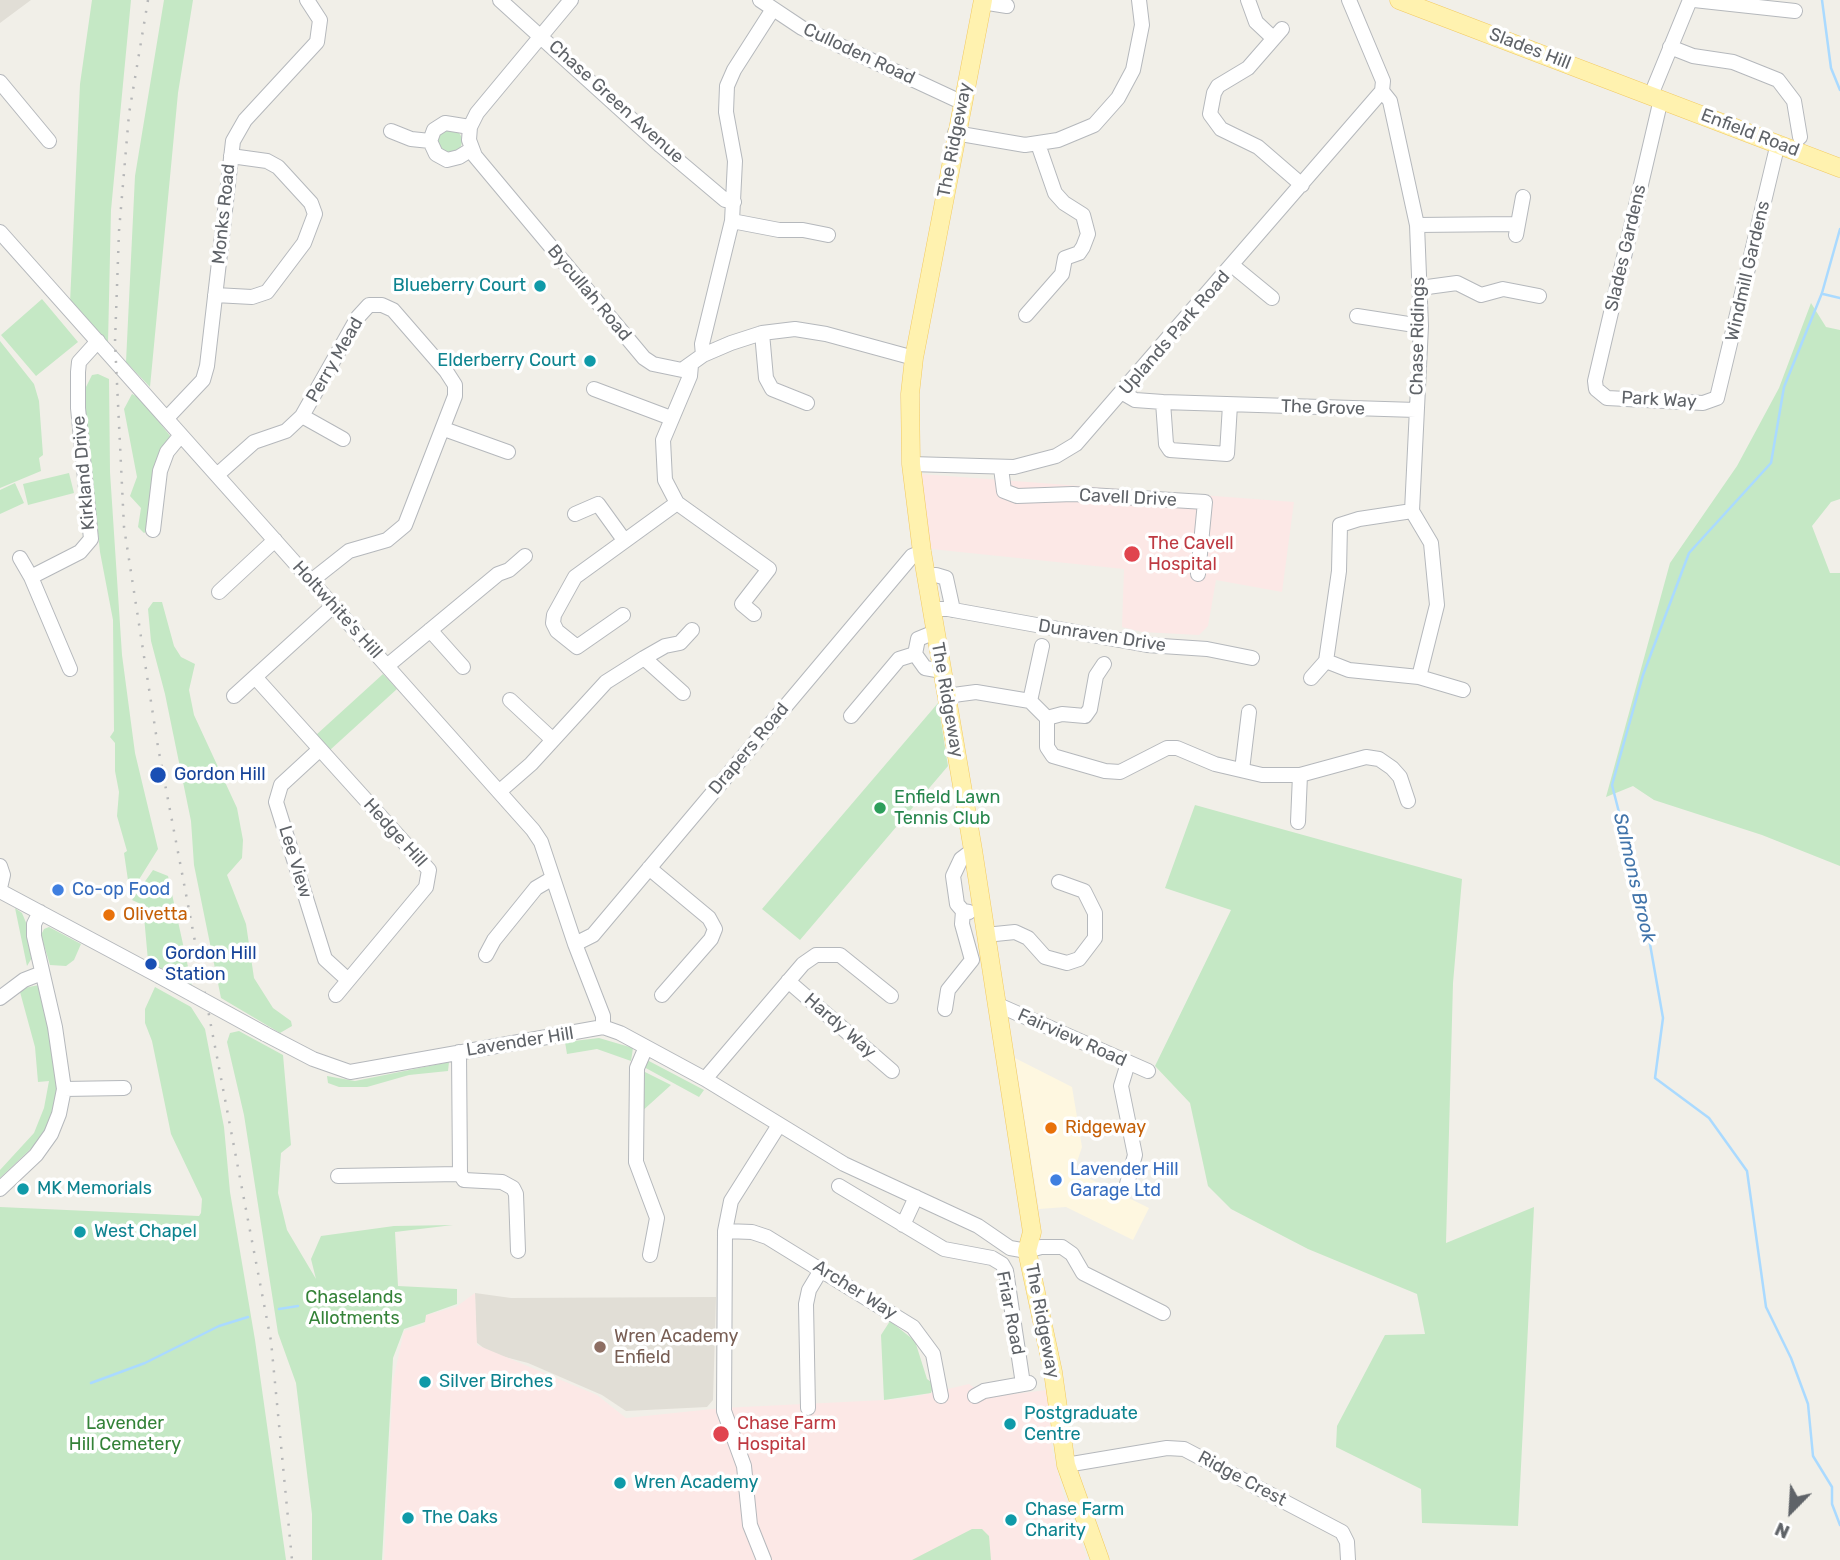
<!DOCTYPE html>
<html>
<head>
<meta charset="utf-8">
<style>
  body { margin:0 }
  #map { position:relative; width:1840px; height:1560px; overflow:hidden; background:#f1efe8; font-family:Rubik,sans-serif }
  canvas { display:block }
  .north { position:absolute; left:1756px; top:1476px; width:70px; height:70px; -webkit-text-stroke:5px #fff; paint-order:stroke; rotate:204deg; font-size:19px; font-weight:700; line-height:28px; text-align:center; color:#5f6368 }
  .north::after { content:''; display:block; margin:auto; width:24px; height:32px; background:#5f6368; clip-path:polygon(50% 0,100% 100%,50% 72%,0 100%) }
</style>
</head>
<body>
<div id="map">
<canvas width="1840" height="1560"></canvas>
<div class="north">N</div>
</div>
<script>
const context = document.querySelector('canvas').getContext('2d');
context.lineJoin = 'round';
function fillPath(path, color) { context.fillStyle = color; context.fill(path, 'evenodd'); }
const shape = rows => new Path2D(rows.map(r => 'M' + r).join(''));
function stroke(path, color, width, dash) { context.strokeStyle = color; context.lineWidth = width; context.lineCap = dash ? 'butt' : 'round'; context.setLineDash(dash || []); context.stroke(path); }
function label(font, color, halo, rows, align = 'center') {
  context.font = font + ' Rubik,sans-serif'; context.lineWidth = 7; context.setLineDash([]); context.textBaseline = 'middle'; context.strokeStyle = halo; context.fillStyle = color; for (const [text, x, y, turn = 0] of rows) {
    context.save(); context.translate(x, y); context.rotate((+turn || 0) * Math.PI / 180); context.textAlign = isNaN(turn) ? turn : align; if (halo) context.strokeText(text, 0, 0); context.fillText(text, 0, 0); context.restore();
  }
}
fillPath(shape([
  [1015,1058,1072,1087,1082,1147,1074,1171,1149,1208,1133,1240,1066,1207,1039,1209]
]), '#fef7e0');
fillPath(shape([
  [0,0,31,0,0,23],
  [475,1293,511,1298,716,1297,713,1400,707,1407,626,1411,602,1395,528,1363,490,1353,476,1342]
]), '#e1ded6');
fillPath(shape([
  [921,474,1294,502,1282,592,1216,580,1208,626,1199,635,1142,632,1122,627,1124,569,931,549],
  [475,1293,477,1345,597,1395,626,1418,722,1408,905,1399,969,1384,988,1397,1047,1390,1052,1449,1062,1490,1087,1557,1084,1560,384,1560,393,1381,404,1331,424,1324,426,1315,456,1307]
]), '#fce8e6');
fillPath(shape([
  [92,0,131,0,111,210,108,343,70,303,80,84],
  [164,0,193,0,178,93,150,387,126,362,135,176],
  '438 141a12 12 0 1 1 24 0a12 12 0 1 1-24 0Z',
  [42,299,78,342,36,376,1,335],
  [1811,303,1826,327,1840,330,1840,499,1831,502,1812,526,1830,573,1840,573,1840,866,1762,835,1654,800,1633,786,1606,797,1670,563,1737,466,1779,388],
  [0,341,34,384,39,401,43,455,39,458,41,471,0,488],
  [98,374,109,379,110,472,122,655,135,753,158,849,130,894,124,853,127,851,117,816,119,792,115,771,115,743,110,737,114,731,113,620,100,552,83,393,92,375],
  [132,394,140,398,171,437,152,528,144,533,138,527,141,508,130,496,137,477,124,409],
  [69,473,74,493,28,505,23,484],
  [15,483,24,503,0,514,0,490],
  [153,602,162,602,174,646,181,657,195,664,189,690,194,715,237,808,243,840,242,858,227,875,246,924,254,978,273,1008,291,1021,292,1026,280,1033,221,998,194,865,191,821,165,694,151,641,148,609],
  [383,674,397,689,330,750,316,735],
  [938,703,948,766,800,940,762,909],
  [1195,805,1462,879,1453,983,1446,1243,1534,1207,1518,1526,1422,1523,1421,1489,1336,1447,1337,1426,1385,1335,1425,1334,1417,1294,1308,1249,1231,1209,1208,1186,1190,1103,1155,1066,1231,910,1165,888],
  [153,870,168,876,192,985,148,961,143,905,132,900],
  [15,908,22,913,27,925,33,956,27,966],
  [49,927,81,944,74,960,66,966,50,965,41,935,44,929],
  [39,985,42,987,58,1082,55,1103,47,1130,39,1141,0,1178,0,1170,34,1133,44,1108,49,1081,38,1082,35,1047,20,992,24,988],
  [155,987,191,1007,205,1029,224,1127,230,1192,255,1340,286,1560,0,1560,0,1207,199,1216,201,1213,202,1199,171,1134,152,1041,145,1023,145,1009],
  [239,1031,283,1055,291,1145,281,1153,278,1193,287,1230,316,1279,311,1259,321,1236,394,1226,453,1225,395,1232,398,1286,457,1289,457,1304,426,1315,425,1322,404,1329,393,1358,382,1560,312,1560,312,1514,296,1383,278,1333,244,1115,227,1042,230,1033],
  [599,1038,633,1048,631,1061,597,1049,567,1054,565,1042],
  [647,1060,704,1090,699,1097,642,1066],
  [449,1062,448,1071,409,1075,367,1087,339,1087,328,1083,327,1076,355,1081],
  [639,1069,671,1085,640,1113],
  [890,1321,915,1341,927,1379,934,1384,931,1393,884,1400,881,1335],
  [972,1529,982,1529,989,1536,991,1560,912,1560]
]), '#c5e8c5');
stroke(shape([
  [1822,0,1831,68,1840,90],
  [1840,229,1822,293,1784,387,1771,463,1689,553,1643,675,1612,785,1644,910,1663,1018,1655,1078,1709,1118,1747,1171,1766,1307,1791,1358,1808,1404,1813,1456,1832,1487,1832,1504,1840,1525],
  [1823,294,1840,298],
  [279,1309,298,1306],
  [91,1383,145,1363,219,1326,248,1317]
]), '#aadaff', 2.5);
const minor = shape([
  [500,0,661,146,725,200,734,202],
  [571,0,477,113,470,127,469,140,475,156,644,358,653,364,682,370,703,355,731,343,762,333,795,329,826,334,914,358],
  [760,0,802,28,961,102],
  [1248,0,1256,22,1273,38],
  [1349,0,1383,81,1382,91,1390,101,1417,225,1421,326,1412,511,1431,543,1437,605,1419,677],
  [1694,0,1795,11],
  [982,2,1007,6],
  [1282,29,1248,68,1218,86,1214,93,1210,114,1221,129,1258,147,1302,185],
  [1670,47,1693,56,1733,62,1778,80,1794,101,1800,137],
  [0,82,49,141],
  [1651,95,1690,0],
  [1661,99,1595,381,1596,389,1607,398,1703,403,1717,398,1778,143],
  [470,127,445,123,434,130,430,141,436,154,447,160,459,157,472,149],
  [391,131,411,139,430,141],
  [955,133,1025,145,1058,140,1094,125,1118,98,1133,70,1142,25,1139,0],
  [732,221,779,230,803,230,828,235],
  [1417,225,1517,224],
  [0,232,533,830,541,842,575,944,603,1016,603,1027],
  [1516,235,1523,197],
  [1233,266,1272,298],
  [1420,288,1457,283,1481,295,1503,289,1539,296],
  [215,295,252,297,267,292,304,243,315,214,311,203,278,167,267,161,231,156],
  [1026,315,1062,274,1065,258,1079,253,1083,247,1088,234,1083,215,1064,203,1055,193,1038,144],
  [1357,316,1421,326],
  [762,333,766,378,772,389,807,403],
  [703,355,702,344,732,221,735,161,726,112,727,86,734,70,773,9],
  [691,365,690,376,663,440,665,480,677,503,769,569,742,604,754,614],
  [594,389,671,418],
  [1123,393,1135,400,1163,402,1416,410],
  [1163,402,1166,444,1170,450,1227,454,1230,405],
  [302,416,343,439],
  [167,418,203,380,207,366,233,141,245,120,317,42,320,20,307,0],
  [444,429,508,452],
  [911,464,1014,467,1056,456,1076,444,1382,91],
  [1001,468,1004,491,1017,496,1073,494,1205,502,1198,574],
  [217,475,254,442,286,431,302,416,358,317,369,305,382,305,393,310,446,371,455,385,455,396,405,525,387,540,349,551,311,581],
  [1412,511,1359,519,1340,525,1339,571,1326,661,1349,670,1419,677,1463,690],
  [575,514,598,504,624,540],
  [153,530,160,471,167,452,181,435],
  [20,558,31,577],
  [926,576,936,575,946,578,953,610],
  [219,592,275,540],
  [932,609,948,609,1147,645,1207,649,1252,658],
  [623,615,577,647,557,631,553,623,554,615,575,577,677,503],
  [430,630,463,667],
  [935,632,918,639,915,654,925,668,942,671],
  [644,658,683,693],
  [387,666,498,574,509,570,525,556],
  [70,669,31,577,80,552,91,539,78,408,78,372,79,362,98,341],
  [255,677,429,870,426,887,336,995],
  [1311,678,1326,661],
  [234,696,333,606],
  [946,696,976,692,1030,701,1047,718,1047,747,1053,756,1105,771,1120,772,1167,748,1177,748,1215,764,1262,775,1300,775,1366,757,1379,759,1392,768,1400,777,1408,801],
  [510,700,553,740],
  [1030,701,1042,646],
  [851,716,899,659,915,654],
  [1047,718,1062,714,1085,716,1090,709,1096,676,1104,664],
  [319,750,281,785,276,802,325,959,348,980],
  [1242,770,1249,712],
  [500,791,531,764,606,682,644,658,665,646,680,643,692,630],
  [1298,822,1300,775],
  [0,866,3,875,0,888],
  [649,868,709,918,715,929,711,939,662,995],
  [0,891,159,976],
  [969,912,963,911,957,904,953,876,961,859,973,850],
  [985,935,1015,932,1028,938,1045,957,1067,963,1079,959,1095,938,1095,913,1084,891,1059,882],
  [575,944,593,935,912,556,922,552],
  [486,955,494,940,536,888,553,878],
  [788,981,892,1071],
  [0,998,24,980,42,973],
  [996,1004,1148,1071],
  [945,1009,948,990,972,960,962,924,963,911],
  [265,1034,313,1059,350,1072,603,1027,620,1033,705,1079,844,1164,978,1226,1010,1248,1027,1251,1041,1247,1062,1247,1072,1254,1083,1273,1163,1313],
  [646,1047,637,1068,636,1162,657,1218,650,1255],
  [459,1052,460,1174,464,1180,502,1182,513,1188,516,1194,518,1251],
  [705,1079,803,964,816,955,840,955,891,996],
  [64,1089,124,1088],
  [338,1176,460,1174],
  [1127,1184,1135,1155,1121,1086,1128,1063],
  [839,1186,944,1249,992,1258,1002,1264,1006,1271,1023,1384],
  [0,1189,36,1155,51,1134,59,1114,64,1089,55,1027,34,936,34,924,40,912],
  [903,1225,916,1197],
  [725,1231,752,1232,767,1237,913,1327,933,1354,941,1396],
  [975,1396,984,1391,1029,1383],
  [808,1408,806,1304,809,1290,821,1270],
  [1066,1465,1167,1448,1184,1449,1342,1532,1347,1542,1348,1560],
  [764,1560,750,1525,744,1466,724,1411,725,1231,731,1201,779,1125]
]);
const major = shape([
  [983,0,914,358,910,394,911,464,922,552,973,850,1032,1232,1027,1251,1053,1372,1066,1465,1100,1560],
  [1399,0,1840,168]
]);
stroke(minor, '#b5b8bc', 16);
stroke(major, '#f2c960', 19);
stroke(minor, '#fff', 14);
stroke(major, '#fff2af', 18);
stroke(shape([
  [148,0,129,114,119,231,115,342,124,527,158,747,271,1341,292,1560]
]), '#b6b7b8', 2.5, [2, 9]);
const minorBridge = shape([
  [159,976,265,1034]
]);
stroke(minorBridge, '#b5b8bc', 16, []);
stroke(minorBridge, '#fff', 14);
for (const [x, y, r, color] of [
  [540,286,7,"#0f9aa8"],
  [590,361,7,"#0f9aa8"],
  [1132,554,9,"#e0444e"],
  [158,775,9,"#1a4fb4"],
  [880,808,7,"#2e9e5b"],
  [58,890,7,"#3f7fe0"],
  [109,915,7,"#e8710a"],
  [151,964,7,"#1a4fb4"],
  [1051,1128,7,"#e8710a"],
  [1056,1180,7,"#3f7fe0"],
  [23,1189,7,"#0f9aa8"],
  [80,1232,7,"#0f9aa8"],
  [600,1347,7,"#8d6e63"],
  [425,1382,7,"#0f9aa8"],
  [1010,1424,7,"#0f9aa8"],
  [721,1434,9,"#e0444e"],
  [620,1483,7,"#0f9aa8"],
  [408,1518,7,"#0f9aa8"],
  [1011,1520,7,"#0f9aa8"]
]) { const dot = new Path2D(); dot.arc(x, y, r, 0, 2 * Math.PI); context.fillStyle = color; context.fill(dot); stroke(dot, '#fff', 2.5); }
label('18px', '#5f6368', '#fff', [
  ["Slades Hill",1530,49,21],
  ["Culloden Road",859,54,25],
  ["Chase Green Avenue",616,102,42],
  ["Enfield Road",1750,133,21],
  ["The Ridgeway",955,140,-79],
  ["Monks Road",224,214,-84],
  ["Slades Gardens",1626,248,-77],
  ["Windmill Gardens",1748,271,-77],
  ["Bycullah Road",589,293,50],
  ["Uplands Park Road",1175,333,-49],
  ["Chase Ridings",1418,336,-89],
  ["Perry Mead",335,360,-60],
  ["Park Way",1659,400,3],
  ["The Grove",1323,408,2],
  ["Kirkland Drive",84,473,-95],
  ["Cavell Drive",1128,498,3],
  ["Holtwhite's Hill",337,610,48],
  ["Dunraven Drive",1102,636,9],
  ["The Ridgeway",947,700,80],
  ["Drapers Road",749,749,-50],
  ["Hedge Hill",395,833,48],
  ["Lee View",295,862,73],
  ["Hardy Way",840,1026,41],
  ["Fairview Road",1072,1038,24],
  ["Lavender Hill",520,1042,-9],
  ["Archer Way",855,1290,32],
  ["Friar Road",1010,1313,79],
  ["The Ridgeway",1042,1321,79],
  ["Ridge Crest",1242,1479,28]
]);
label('18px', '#0d838f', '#fff', [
  ["Blueberry Court",526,286,"right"],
  ["Elderberry Court",576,361,"right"],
  ["MK Memorials",37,1189],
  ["West Chapel",94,1232],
  ["Silver Birches",439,1382],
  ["Postgraduate",1024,1414],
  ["Centre",1024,1435],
  ["Wren Academy",634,1483],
  ["Chase Farm",1025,1510],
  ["Charity",1025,1531],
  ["The Oaks",422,1518]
], 'left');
label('18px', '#be3a42', '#fff', [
  ["The Cavell",1148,544],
  ["Hospital",1148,565],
  ["Chase Farm",737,1424],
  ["Hospital",737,1445]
], 'left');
label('18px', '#164399', '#fff', [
  ["Gordon Hill",174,775],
  ["Gordon Hill",165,954],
  ["Station",165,975]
], 'left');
label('18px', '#27864d', '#fff', [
  ["Enfield Lawn",894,798],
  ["Tennis Club",894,819]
], 'left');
label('18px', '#366cbe', '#fff', [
  ["Co-op Food",72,890],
  ["Lavender Hill",1070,1170],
  ["Garage Ltd",1070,1191]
], 'left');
label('18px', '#c56008', '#fff', [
  ["Olivetta",123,915],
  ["Ridgeway",1065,1128]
], 'left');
label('18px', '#348238', '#fff', [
  ["Chaselands",354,1298],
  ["Allotments",354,1319],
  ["Lavender",125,1424],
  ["Hill Cemetery",125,1445]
]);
label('18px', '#785e54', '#fff', [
  ["Wren Academy",614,1337],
  ["Enfield",614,1358]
], 'left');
label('italic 19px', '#4174aa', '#fff', [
  ["Salmons Brook",1634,878,77]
]);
</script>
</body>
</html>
